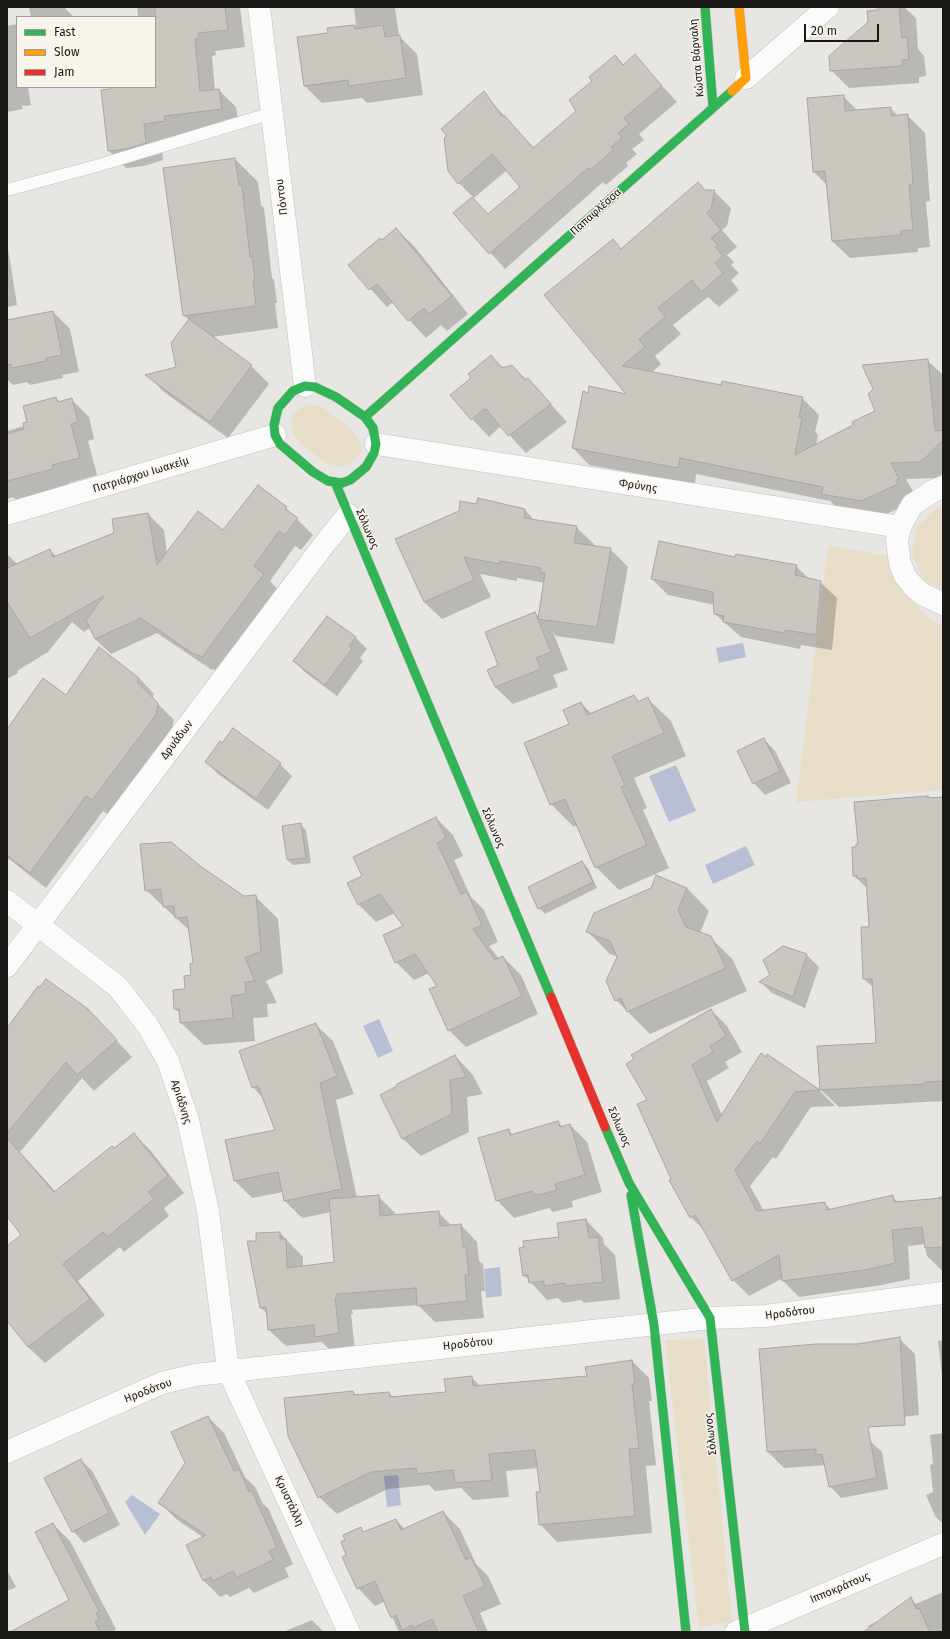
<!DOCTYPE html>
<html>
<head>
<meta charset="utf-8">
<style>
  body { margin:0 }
  #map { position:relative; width:950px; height:1639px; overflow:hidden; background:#e8e6e3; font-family:"Fira Sans",sans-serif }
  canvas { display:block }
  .frame { position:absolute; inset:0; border:8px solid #191815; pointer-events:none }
  .legend { position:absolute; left:16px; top:16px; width:140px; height:72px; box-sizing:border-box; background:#f9f5ed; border:1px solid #9f9d97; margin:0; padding:5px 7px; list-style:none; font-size:12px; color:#191815 }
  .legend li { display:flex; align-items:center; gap:8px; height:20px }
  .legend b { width:20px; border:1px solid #9f9d97 }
  .scale { position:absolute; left:804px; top:24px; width:75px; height:18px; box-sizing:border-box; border:2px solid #191815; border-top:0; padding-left:5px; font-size:12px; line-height:14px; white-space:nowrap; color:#191815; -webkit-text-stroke:3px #f9f5ed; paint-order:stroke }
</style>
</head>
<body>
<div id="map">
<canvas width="950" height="1639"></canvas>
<div class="frame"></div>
<ul class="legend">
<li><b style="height:5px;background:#30b455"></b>Fast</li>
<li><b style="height:5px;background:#ff9f0a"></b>Slow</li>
<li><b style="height:5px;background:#e5322d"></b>Jam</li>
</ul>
<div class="scale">20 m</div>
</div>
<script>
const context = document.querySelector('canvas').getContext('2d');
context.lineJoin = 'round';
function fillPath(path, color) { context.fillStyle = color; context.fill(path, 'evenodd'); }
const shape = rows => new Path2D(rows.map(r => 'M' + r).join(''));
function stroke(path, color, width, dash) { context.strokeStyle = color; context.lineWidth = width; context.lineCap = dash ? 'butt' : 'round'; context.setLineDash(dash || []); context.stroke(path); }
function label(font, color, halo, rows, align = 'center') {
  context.font = font + ' "Fira Sans",sans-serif'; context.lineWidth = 3; context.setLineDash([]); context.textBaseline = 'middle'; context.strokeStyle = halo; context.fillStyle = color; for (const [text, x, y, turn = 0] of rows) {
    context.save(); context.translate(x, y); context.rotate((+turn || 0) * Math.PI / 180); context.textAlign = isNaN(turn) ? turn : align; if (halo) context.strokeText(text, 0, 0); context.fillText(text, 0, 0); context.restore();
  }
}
fillPath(shape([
  [310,404,323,408,349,427,357,436,362,447,361,453,351,464,340,467,326,463,303,446,294,436,291,423,293,414,304,406],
  [943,508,943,590,924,580,912,555,916,528,935,509],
  [828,545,897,558,915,603,928,618,943,626,943,790,796,802],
  [704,1339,732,1621,699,1628,665,1340]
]), '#e7ddc9');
fillPath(shape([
  [743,643,746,657,719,663,716,648],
  [676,765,696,811,669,822,649,776],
  [746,846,755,865,713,884,705,865],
  [379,1019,393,1051,378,1058,363,1026],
  [500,1267,502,1296,486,1298,484,1269],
  [398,1475,401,1505,387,1507,384,1476],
  [132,1495,160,1514,145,1535,125,1502]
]), '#b7bfd5');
fillPath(shape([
  [29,7,64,7,74,17,31,17],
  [137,7,240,7,245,47,215,51,216,55,212,56,215,90,219,90,236,107,239,126,181,133,182,138,161,141,163,160,144,166,126,168,109,151,111,87,155,87,155,17,138,17],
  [354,7,401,7,395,8,399,36,417,54,423,95,367,103,362,98,322,103,305,86,329,34,328,29,356,25],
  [878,7,904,7,916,18,918,49,924,56,926,76,919,77,919,83,849,88,831,70,879,11],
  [17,24,17,87,28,87,31,105,22,106,23,109,7,112,7,26],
  [635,56,677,102,639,134,644,140,632,149,637,154,626,163,628,166,606,185,603,182,505,269,455,213,488,215,522,187,507,170,474,198,459,183,483,93,534,148,577,111,594,81,615,57,624,65],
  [843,96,858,111,890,108,898,116,907,115,925,133,930,201,926,202,930,247,918,248,918,252,850,258,832,241,827,185,814,172],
  [235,159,258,182,261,205,264,208,272,278,274,280,277,303,275,303,278,328,212,337,251,366,269,384,228,438,164,392,147,375,177,368,189,320,184,315],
  [706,191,714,191,731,208,727,226,722,230,737,247,727,255,734,262,731,265,739,273,731,280,739,290,719,307,708,297,673,325,681,334,655,356,661,364,651,373,802,398,819,415,815,432,818,435,816,445,855,425,876,411,927,360,943,375,943,473,936,478,906,479,915,495,914,501,878,518,839,510,830,501,696,474,695,484,589,465,573,448,588,394,628,395,545,295,622,250],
  [396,229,414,246,468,314,447,331,441,325,426,338,393,302,387,307,349,265],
  [7,242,17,305,7,307],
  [53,312,70,329,79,372,62,375,63,378,30,385,27,382,13,385,7,379,7,321],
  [491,356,503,368,512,366,527,380,528,379,567,422,526,453,501,426,489,437,472,419],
  [56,398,60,402,71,399,89,417,94,439,88,441,97,475,69,483,70,486,16,500,13,497,7,499,7,431,24,426],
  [479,500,525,510,535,521,576,527,594,544,593,547,610,549,628,567,614,644,556,636,553,632,568,670,553,675,558,687,513,704,495,687,500,666,535,613,539,617,545,583,517,578,517,581,480,574,491,597,442,619,424,602,477,505],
  [286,508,313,535,301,550,295,546,270,581,279,591,218,672,213,669,212,670,157,633,111,654,95,639,90,628,84,632,72,622,48,652,17,671,18,673,7,679,7,554,17,564,50,550,57,557,115,533,148,514,164,530,167,553],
  [736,559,796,566,810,580,820,582,837,598,832,650,801,645,800,649,741,637,715,614,715,605,668,595,652,579],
  [355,637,367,649,360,658,363,661,337,696,306,673,294,661],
  [139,678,154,694,152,698,174,720,171,731,109,815,103,811,46,888,9,859,7,862,7,731,66,697],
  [634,696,640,702,648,699,671,721,686,756,634,778,647,808,643,810,669,868,619,890,596,867,577,825,574,827,551,804,570,724,581,703,592,714],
  [764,739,775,751,791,783,765,795,754,783],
  [206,762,280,764,292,776,268,810,218,774],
  [927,797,930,799,943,798,943,1101,839,1107,821,1090,877,1044,874,988,864,979,870,928,868,889,854,876,857,848],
  [436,818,453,835,463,856,454,860,471,897,484,910,498,942,489,946,499,959,503,957,521,975,538,1014,466,1047,449,1030,439,986,429,973,414,980,396,962,405,926,395,913,376,922,358,904,363,876],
  [300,824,306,830,311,863,293,865,288,860],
  [582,862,588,868,597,888,545,914,539,908],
  [202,869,244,897,255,896,278,919,283,973,266,981,277,1003,267,1004,268,1017,253,1018,255,1041,204,1045,181,1023,181,1014,175,1009,192,976,194,964,190,931,146,890],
  [687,888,709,911,700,933,710,937,733,960,747,991,650,1034,616,1000,618,957,610,954,588,932],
  [783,947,807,955,819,967,805,1008,772,993,761,982,772,975],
  [711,1010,727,1026,742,1052,725,1062,729,1068,707,1081,722,1115,767,1056,820,1091,835,1106,811,1107,776,1159,773,1157,750,1186,764,1211,824,1203,832,1210,892,1197,898,1202,938,1199,938,1197,943,1196,943,1272,927,1256,925,1244,908,1246,910,1279,882,1285,799,1297,783,1281,783,1278,749,1296,733,1280,706,1232,691,1217,672,1180,648,1100],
  [315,1024,333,1041,354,1094,336,1100,357,1198,378,1196,395,1213,395,1216,438,1212,452,1226,461,1225,477,1242,479,1261,483,1264,485,1291,481,1291,484,1318,435,1322,418,1305,352,1310,353,1314,351,1314,355,1350,333,1353,322,1342,286,1346,269,1330,268,1314,260,1307,280,1233,303,1257,303,1267,335,1263,331,1212,302,1218,285,1201,283,1192,252,1198,235,1181,276,1131,264,1099,253,1087],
  [104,1027,132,1057,94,1091,82,1078,20,1152,56,1192,134,1134,150,1150,184,1193,164,1208,169,1216,124,1252,120,1247,78,1281,105,1315,45,1363,28,1347,7,1319,7,1247,23,1235,7,1215,7,1030],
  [455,1056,472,1074,483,1094,467,1097,469,1132,421,1156,403,1139,381,1095],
  [558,1122,563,1127,570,1125,587,1142,602,1192,572,1201,573,1207,553,1212,549,1208,514,1218,497,1200,508,1130,513,1135],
  [586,1220,603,1238,604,1244,615,1255,620,1299,584,1303,581,1300,563,1303,558,1298,547,1300,524,1275,560,1238],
  [899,1338,915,1354,919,1415,827,1426,870,1441,882,1452,888,1489,841,1498,830,1486,826,1465,784,1468,768,1452,760,1350,857,1345],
  [943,1340,943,1384,938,1341],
  [632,1361,649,1378,652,1401,649,1401,656,1465,646,1466,652,1533,557,1542,540,1524,541,1493,538,1468,506,1471,509,1497,473,1500,461,1488,435,1491,429,1485,388,1489,337,1514,319,1497,353,1392,357,1396,389,1393,394,1398,447,1393,471,1377,480,1386,588,1376],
  [208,1417,224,1433,245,1477,255,1487,263,1504,268,1508,293,1564,285,1568,289,1577,254,1593,249,1588,230,1597,227,1594,220,1597,204,1581,204,1538,176,1519,160,1503,186,1463],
  [943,1433,943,1524,935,1516,926,1495,933,1492,930,1465,933,1464,930,1435],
  [81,1460,93,1472,120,1525,84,1543,73,1531],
  [443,1512,460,1529,476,1564,488,1576,501,1604,480,1613,488,1632,399,1632,385,1601,375,1606,358,1588,348,1555,360,1529,364,1532,396,1520,405,1529],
  [53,1524,70,1541,116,1629,113,1632,18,1632,71,1601],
  [7,1570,16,1587,7,1591],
  [943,1592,943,1632,870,1632,868,1626,882,1619,911,1599,916,1604],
  [312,1620,324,1632,283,1632]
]), '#0003');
const building = shape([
  [155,7,225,7,228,30,198,33,199,38,195,39,200,91,219,89,222,109,164,116,165,121,144,124,146,143,127,149,108,151,101,90,110,89,110,87,155,87,155,7],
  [878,7,899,7,902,38,907,37,909,59,902,60,902,66,830,71,829,56,868,22,867,11,878,10,878,7],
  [354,25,355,29,383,25,385,37,400,35,406,78,349,86,348,80,304,86,297,37,328,33,327,28,354,25],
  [635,54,662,86,624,118,629,124,618,133,622,138,611,147,613,150,590,170,588,168,489,254,453,213,472,197,488,214,520,187,492,154,458,184,448,171,444,138,447,136,441,129,484,91,502,116,504,115,533,148,576,111,569,100,592,81,589,77,615,55,623,65,635,54],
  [844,95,845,111,891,107,891,116,908,114,913,184,909,185,913,230,901,231,901,235,832,241,825,171,813,172,807,98,844,95],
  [235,158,239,185,242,185,250,257,252,256,255,280,253,281,256,306,183,316,163,168,235,158],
  [698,182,705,190,715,190,711,209,707,213,721,230,711,238,718,245,715,247,723,256,715,263,723,273,701,292,692,280,658,308,665,317,639,339,645,347,622,366,721,385,722,381,803,397,799,417,802,417,795,455,853,425,852,422,875,411,868,394,873,389,862,365,928,359,935,431,943,430,943,440,925,458,919,462,891,463,899,479,896,480,898,484,861,501,821,494,823,487,680,458,678,468,572,448,583,391,588,393,589,386,626,394,544,295,613,239,621,249,698,182],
  [396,228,452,296,429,314,424,308,408,321,377,284,369,290,348,265,380,238,382,240,396,228],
  [53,311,62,355,46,358,46,361,12,368,11,364,7,365,7,320,53,311],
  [189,319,252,365,210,422,145,375,176,367,171,343,189,319],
  [491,355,502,368,512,365,525,380,528,378,551,404,508,436,486,409,483,410,471,420,450,395,471,378,468,374,491,355],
  [56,397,58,402,72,398,78,422,71,424,80,458,52,465,53,469,7,481,7,434,24,429,23,423,27,422,23,406,56,397],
  [258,485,287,507,285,509,298,518,285,535,279,531,254,566,264,574,202,657,197,654,195,655,141,618,95,639,86,620,104,596,30,638,7,602,7,568,50,549,53,557,114,533,112,519,148,513,157,565,198,511,223,530,258,485],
  [478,498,525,509,524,518,577,526,574,543,611,548,597,627,538,619,545,573,540,572,541,568,500,561,500,564,464,557,474,580,424,602,395,539,459,511,460,501,476,504,478,498],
  [659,541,735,557,736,554,797,565,795,575,821,581,816,635,785,630,784,633,723,622,724,616,714,614,713,592,651,579,659,541],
  [535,612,551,652,536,658,541,669,495,687,487,670,498,665,485,632,535,612],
  [327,616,356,637,349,646,352,649,325,685,293,661,327,616],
  [99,647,139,678,137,682,158,703,156,715,92,800,86,796,30,873,7,855,7,729,43,678,66,695,99,647],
  [634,695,638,702,648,697,664,733,612,756,625,785,621,787,647,845,595,868,565,799,550,805,524,743,569,724,563,710,581,702,587,715,634,695],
  [233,728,281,763,256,799,205,762,220,741,222,743,233,728],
  [764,738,780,771,753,784,737,751,764,738],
  [928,796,928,798,943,797,943,1081,925,1082,925,1084,820,1090,817,1046,876,1043,872,979,863,979,861,927,869,927,866,878,858,879,857,876,853,876,852,847,856,847,856,844,858,844,854,802,928,796],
  [436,817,446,838,437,843,461,894,467,892,482,925,473,929,495,960,503,956,522,996,448,1031,429,989,437,986,415,954,395,963,383,935,403,926,380,894,358,905,347,883,362,876,353,857,436,817],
  [301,823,306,858,287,860,282,826,301,823],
  [171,842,203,868,244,896,256,895,261,951,245,958,255,981,245,982,246,994,231,996,233,1018,180,1023,179,1009,174,1009,173,990,185,989,184,976,191,975,190,964,193,963,187,917,175,918,174,906,163,907,161,889,145,891,140,844,171,842],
  [582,861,593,882,538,909,528,887,582,861],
  [656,875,687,888,678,910,686,927,711,936,726,968,627,1012,621,998,615,1001,606,981,617,957,610,941,586,932,594,913,651,888,656,875],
  [783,946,807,954,793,997,759,982,770,975,763,960,783,946],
  [46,979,88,1009,117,1040,77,1075,66,1062,7,1133,7,1028,38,986,40,987,46,979],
  [711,1009,726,1036,710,1046,713,1052,692,1065,717,1122,761,1053,766,1057,767,1054,820,1090,795,1092,760,1144,757,1141,735,1170,757,1211,825,1202,827,1210,893,1195,894,1202,943,1198,943,1247,925,1248,922,1227,892,1230,895,1263,865,1270,782,1281,779,1255,732,1281,695,1215,690,1218,669,1180,671,1179,637,1104,647,1100,626,1064,634,1059,631,1055,711,1009],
  [316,1023,337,1076,320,1083,342,1189,284,1201,278,1172,234,1181,225,1140,275,1130,258,1086,252,1088,239,1051,316,1023],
  [455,1055,466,1077,450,1080,452,1114,402,1139,380,1095,397,1086,397,1084,455,1055],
  [558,1121,560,1127,570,1124,585,1175,555,1184,557,1190,543,1194,535,1195,532,1191,496,1201,478,1138,509,1129,510,1135,558,1121],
  [134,1133,168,1176,148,1192,154,1199,107,1237,103,1232,63,1264,90,1299,28,1347,7,1321,7,1246,21,1235,7,1216,7,1138,54,1192,112,1146,114,1148,134,1133],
  [379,1195,380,1216,439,1211,440,1226,461,1224,463,1247,466,1247,469,1275,465,1275,467,1301,417,1306,416,1288,336,1294,337,1297,335,1298,339,1333,315,1337,314,1325,268,1330,266,1307,260,1308,247,1241,256,1241,256,1233,280,1232,280,1239,286,1239,287,1268,334,1262,329,1199,379,1195],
  [586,1219,589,1238,598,1237,603,1282,566,1286,565,1283,544,1286,544,1281,529,1283,528,1275,523,1276,519,1248,524,1247,523,1241,559,1237,557,1223,586,1219],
  [900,1337,905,1425,868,1427,877,1478,829,1487,822,1454,816,1455,816,1449,767,1452,759,1349,816,1344,857,1344,900,1337],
  [632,1360,635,1384,632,1384,639,1448,629,1449,635,1516,539,1525,536,1492,540,1492,535,1450,489,1454,492,1480,455,1483,453,1470,417,1474,416,1468,371,1472,318,1498,288,1436,284,1398,353,1391,354,1395,389,1392,390,1397,446,1392,444,1379,472,1376,473,1386,587,1376,585,1367,632,1360],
  [208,1416,234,1471,239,1469,249,1492,252,1491,277,1547,269,1551,273,1560,237,1577,233,1571,213,1581,211,1577,203,1581,186,1545,206,1535,158,1503,185,1463,171,1432,208,1416],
  [81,1459,109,1513,72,1532,44,1478,81,1459],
  [443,1511,466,1560,471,1557,485,1586,463,1596,479,1632,438,1632,432,1619,413,1628,412,1625,402,1630,396,1615,391,1618,375,1581,357,1589,342,1557,346,1555,341,1542,345,1540,343,1535,361,1527,363,1532,396,1519,401,1530,443,1511],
  [53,1523,99,1611,96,1613,99,1620,95,1622,100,1632,10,1632,69,1600,35,1532,53,1523],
  [911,1597,916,1609,919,1608,930,1632,863,1632,911,1597]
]);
fillPath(building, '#cbc7c0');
stroke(building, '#a7a6a3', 1);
const lane = shape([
  [7,190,96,166,272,113]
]);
const street = shape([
  [259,7,305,386],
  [746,78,828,7],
  [376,444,900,527],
  [943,487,933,491,912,505,900,527,897,540,900,564,905,576,913,586,922,594,943,604],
  [7,514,275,435],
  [7,901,118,987,148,1026,168,1061,188,1120,208,1211,228,1370,349,1632],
  [7,966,326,542,348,515],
  [7,1452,162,1383,195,1375,710,1318,765,1316,943,1293],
  [736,1632,943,1544]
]);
const fast = shape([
  [705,7,713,107],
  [305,386,315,387,336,397,365,417,373,428,376,444,374,453,366,467,350,480,342,483,328,481,313,472,280,444,275,435,274,425,278,408,293,391,305,386],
  [365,417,732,91],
  [335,482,551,997],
  [605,1127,629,1183,710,1318,745,1632],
  [631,1195,654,1325,686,1632]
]);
const slow = shape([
  [732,91,746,78,739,7]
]);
const jam = shape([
  [551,997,605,1127]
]);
stroke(lane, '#c3c1bf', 13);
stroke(street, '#c3c1bf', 23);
stroke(fast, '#c3c1bf', 10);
stroke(slow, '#c3c1bf', 10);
stroke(jam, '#c3c1bf', 10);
stroke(lane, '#fcfbfb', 12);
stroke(street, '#fcfbfb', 22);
stroke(fast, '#30b455', 9);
stroke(slow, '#ff9f0a', 9);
stroke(jam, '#e5322d', 9);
label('11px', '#191815', '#f9f5ed', [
  ["Κώστα Βάρναλη",697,58,-95],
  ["Πόντου",282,197,-97],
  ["Παπαφλέσσα",596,212,-42],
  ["Πατριάρχου Ιωακείμ",141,475,-17],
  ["Φρύνης",638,486,9],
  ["Σόλωνος",367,529,67],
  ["Δρυάδων",177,740,-53],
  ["Σόλωνος",493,828,67],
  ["Αριάδνης",181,1102,72],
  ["Σόλωνος",619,1127,67],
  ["Ηροδότου",790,1313,-7],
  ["Ηροδότου",468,1344,-6],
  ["Ηροδότου",148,1391,-21],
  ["Σόλωνος",711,1434,-96],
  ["Κρυστάλλη",289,1501,65],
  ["Ιπποκράτους",840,1588,-23]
]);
</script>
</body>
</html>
